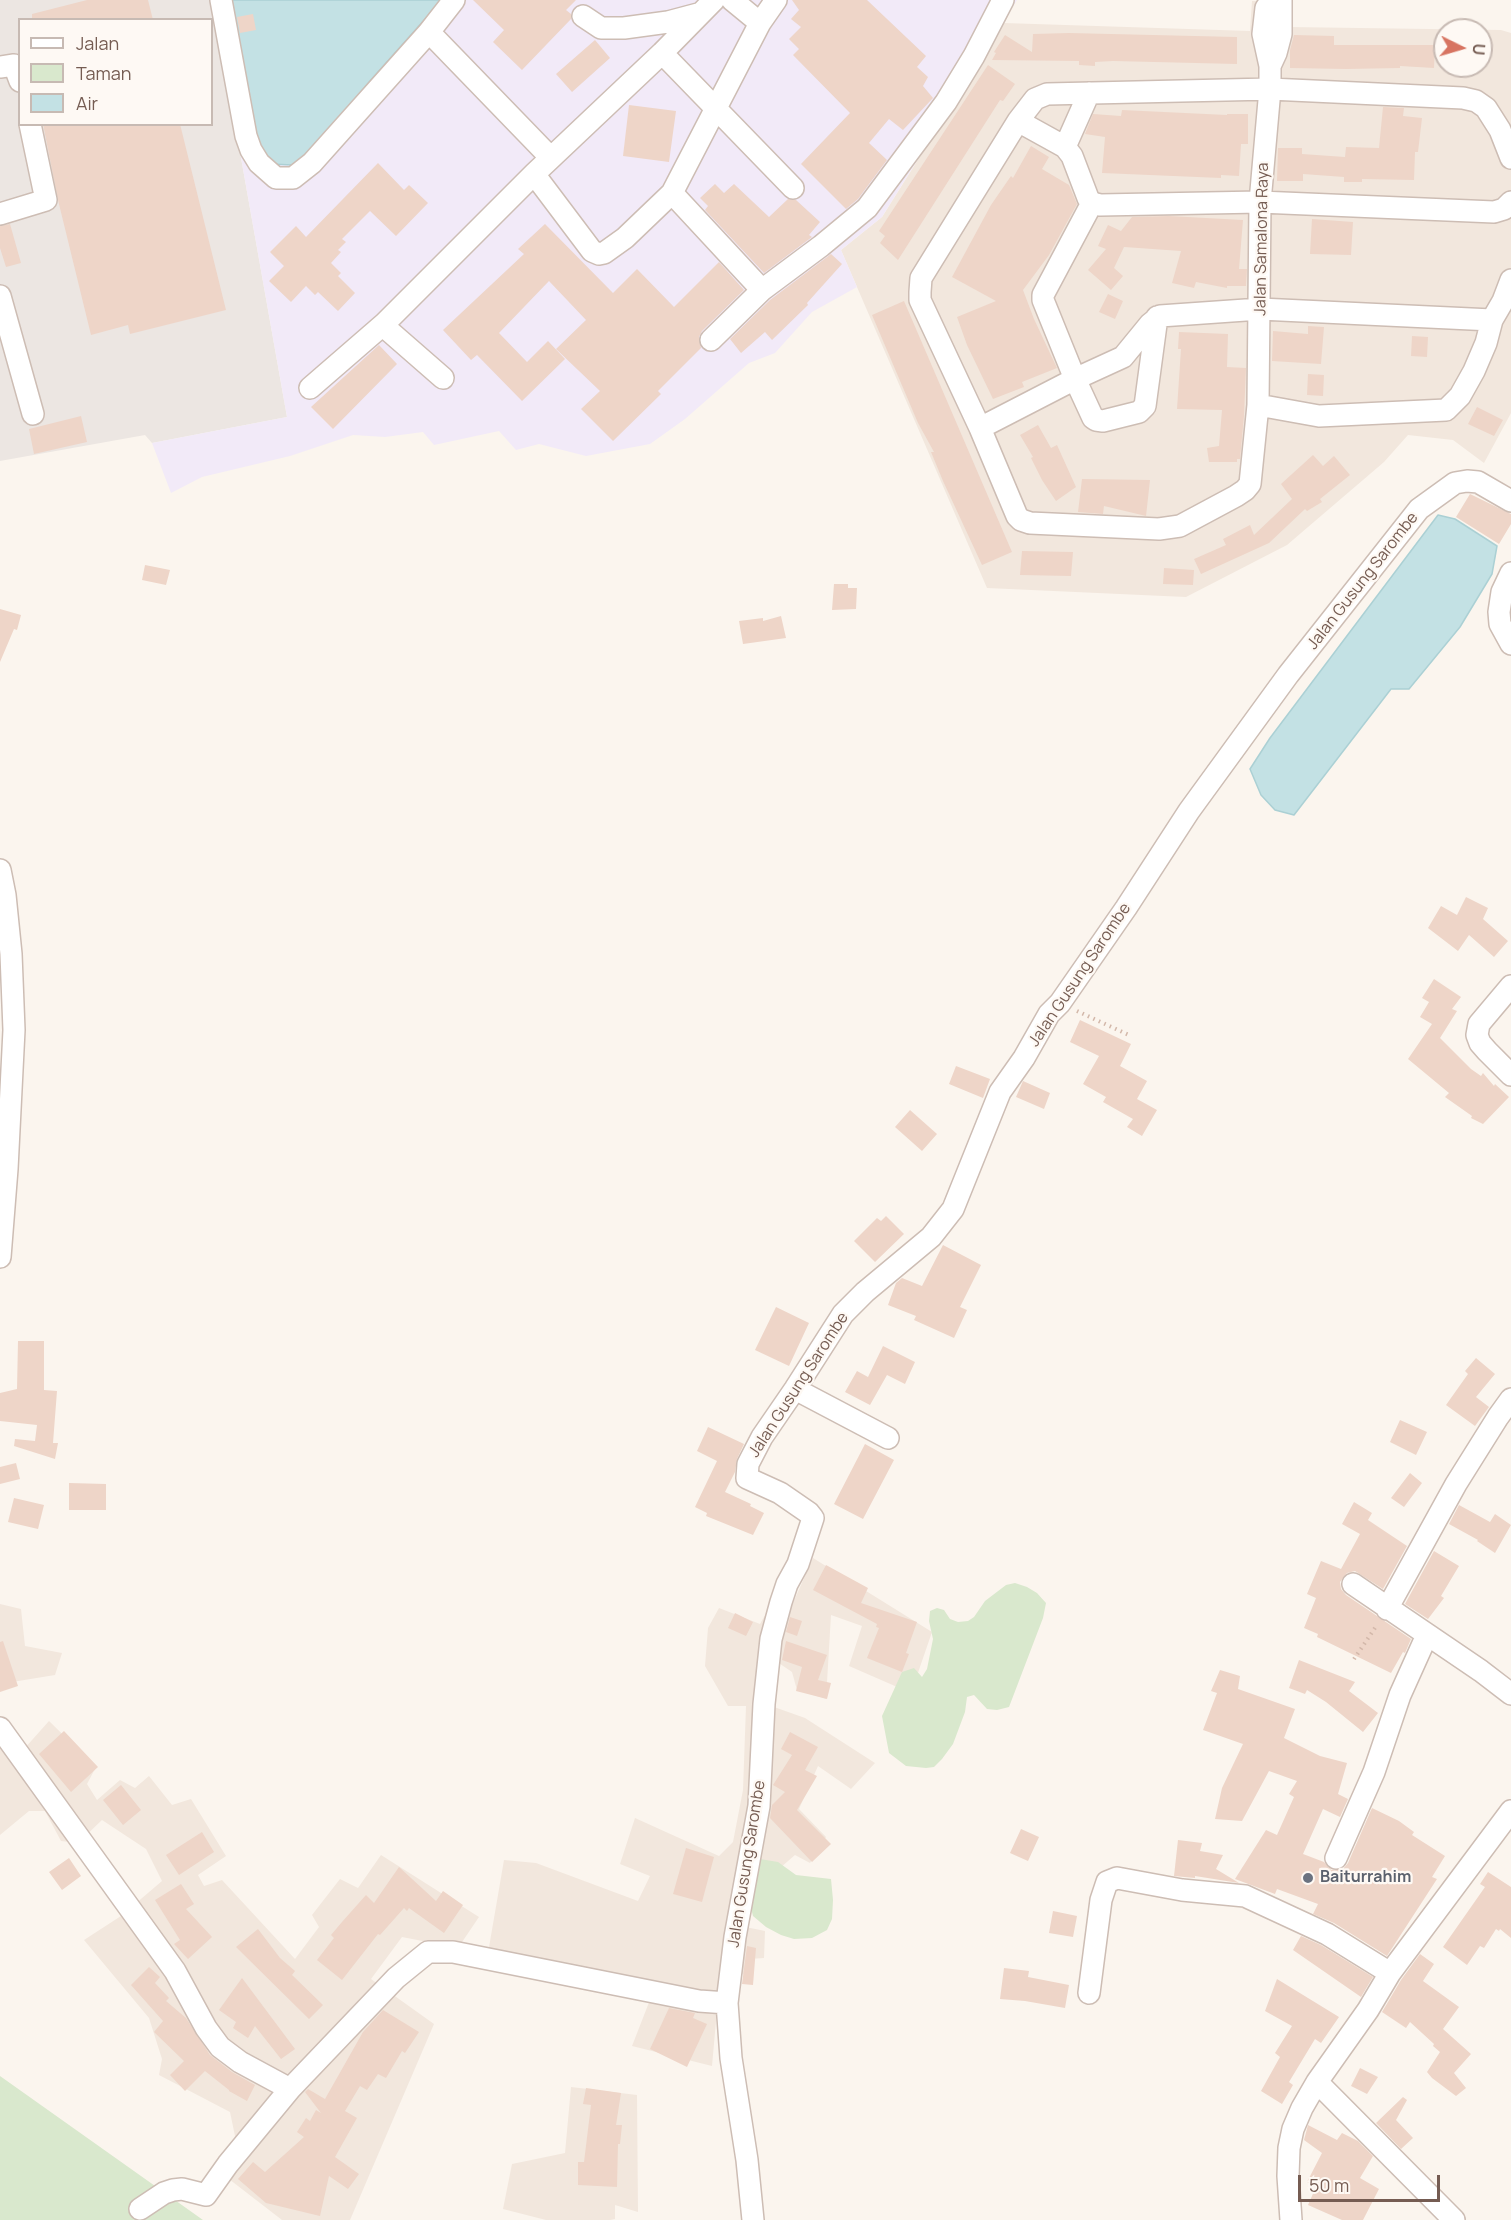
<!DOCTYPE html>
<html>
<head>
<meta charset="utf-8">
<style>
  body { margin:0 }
  #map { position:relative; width:1511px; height:2220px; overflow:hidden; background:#fbf5ee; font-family:Manrope,sans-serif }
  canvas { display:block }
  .legend { position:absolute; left:18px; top:18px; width:195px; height:108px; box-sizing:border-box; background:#fef9f4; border:2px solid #c7bab3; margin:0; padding:8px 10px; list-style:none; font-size:18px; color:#755c52 }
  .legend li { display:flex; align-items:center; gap:12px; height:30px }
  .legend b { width:30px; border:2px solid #c7bab3 }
  .north { position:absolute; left:1433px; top:18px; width:60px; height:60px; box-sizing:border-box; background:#fef9f4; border:2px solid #c7bab3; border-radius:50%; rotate:95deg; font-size:16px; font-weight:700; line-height:24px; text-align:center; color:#755c52 }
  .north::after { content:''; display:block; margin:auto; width:21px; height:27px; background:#d77461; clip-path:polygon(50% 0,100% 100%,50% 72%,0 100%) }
  .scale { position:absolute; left:1298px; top:2175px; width:142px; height:27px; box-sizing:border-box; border:3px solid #755c52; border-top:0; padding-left:8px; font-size:18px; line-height:21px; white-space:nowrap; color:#755c52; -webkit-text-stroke:4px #fef9f4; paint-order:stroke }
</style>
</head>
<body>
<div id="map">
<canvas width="1511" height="2220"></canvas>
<ul class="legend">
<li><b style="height:8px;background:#fff"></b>Jalan</li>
<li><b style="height:16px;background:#d9e8cd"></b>Taman</li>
<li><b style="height:16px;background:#c3e1e4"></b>Air</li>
</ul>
<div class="north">U</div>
<div class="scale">50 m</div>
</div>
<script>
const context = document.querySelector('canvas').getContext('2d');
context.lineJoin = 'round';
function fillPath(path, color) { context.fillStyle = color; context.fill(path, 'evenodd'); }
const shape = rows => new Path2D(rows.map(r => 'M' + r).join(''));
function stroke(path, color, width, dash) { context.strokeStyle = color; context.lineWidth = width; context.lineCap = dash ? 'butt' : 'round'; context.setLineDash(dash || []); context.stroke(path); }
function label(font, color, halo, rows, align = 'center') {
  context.font = font + ' Manrope,sans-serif'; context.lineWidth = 4.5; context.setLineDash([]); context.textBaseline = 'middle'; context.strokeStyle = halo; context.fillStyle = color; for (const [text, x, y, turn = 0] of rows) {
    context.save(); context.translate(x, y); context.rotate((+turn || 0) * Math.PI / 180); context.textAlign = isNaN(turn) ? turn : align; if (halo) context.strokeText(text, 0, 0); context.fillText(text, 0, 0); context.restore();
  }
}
fillPath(shape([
  [1252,1,1289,1,1289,27,1501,30,1511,33,1511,413,1484,463,1453,440,1408,435,1384,462,1287,545,1186,597,987,588,841,250,882,217,1004,23,1250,31],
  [1445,30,1481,30,1481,66,1445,66],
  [813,1558,932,1632,911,1693,849,1666,862,1626,831,1615,826,1699,797,1690,792,1672,767,1655,760,1702,805,1718,875,1763,851,1789,818,1766,799,1809,826,1837,810,1863,795,1855,773,1874,744,1847,726,1923,765,1931,764,1958,750,1959,746,1975,729,1971,719,1988,712,2066,632,2046,655,1987,488,1953,504,1860,536,1863,638,1901,650,1876,620,1864,635,1818,719,1856,733,1842,743,1790,746,1706,728,1706,705,1666,708,1628,719,1608,760,1624,772,1603,793,1603],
  [0,1604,21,1609,25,1646,62,1653,55,1675,0,1684],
  [0,1719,24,1749,49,1721,96,1767,87,1784,97,1800,120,1780,135,1788,149,1776,172,1805,191,1799,226,1856,198,1875,204,1886,222,1880,295,1959,319,1927,312,1915,340,1879,358,1888,381,1855,479,1917,458,1948,402,1937,371,1979,434,2024,350,2220,282,2220,225,2176,235,2136,230,2112,159,2075,162,2059,149,2018,84,1940,121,1916,162,1881,146,1849,102,1820,78,1843,61,1841,45,1811,29,1811,0,1835],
  [571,2087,637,2095,638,2212,615,2205,615,2219,610,2220,546,2220,503,2209,512,2164,565,2153]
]), '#f2e7dd');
fillPath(shape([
  [0,0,213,0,287,417,152,443,145,435,0,461],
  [20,20,212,20,212,124,20,124]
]), '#ece6e2');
fillPath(shape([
  [213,0,1017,0,882,217,841,250,857,287,812,312,775,353,749,363,685,419,650,444,586,456,539,444,516,450,499,431,434,445,423,432,385,437,353,435,290,456,202,477,171,493,152,443,287,417]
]), '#f2eaf8');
fillPath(shape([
  [1015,1583,1027,1587,1037,1593,1046,1603,1043,1618,1009,1707,997,1710,987,1709,974,1695,967,1697,965,1712,953,1744,942,1759,934,1767,926,1768,906,1766,889,1753,882,1716,902,1672,914,1668,922,1677,927,1669,933,1639,929,1621,930,1611,937,1608,944,1610,950,1619,958,1622,968,1621,974,1617,985,1601,1006,1585],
  [760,1859,778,1862,796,1875,831,1879,833,1900,832,1919,827,1930,812,1938,794,1939,781,1935,766,1927,753,1916,750,1904,755,1867],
  [0,2076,203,2220,0,2220]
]), '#d9e8cd');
const water = shape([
  [228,0,442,0,370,81,310,153,292,165,271,164,259,155,228,0],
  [1438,515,1455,519,1497,546,1492,574,1460,627,1409,689,1391,689,1294,815,1275,810,1261,795,1250,769,1270,738,1438,515]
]);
fillPath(water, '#c3e1e4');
stroke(water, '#abd0d4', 1.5);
fillPath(shape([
  [87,0,148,0,153,20,32,20,32,14],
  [473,0,576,0,566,10,571,14,571,19,522,70,493,42,504,30],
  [792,0,867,0,926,56,917,67,928,77,923,86,933,98,903,130,889,119,869,143,887,160,858,199,846,209,801,164,850,113,793,55,799,49,789,39,801,27,791,19,799,10],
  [253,14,256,30,240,33,237,17],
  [1069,33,1237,37,1237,64,1113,61,1095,62,1095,66,1079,65,1079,61,992,60,996,53,994,52,1005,35,1032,52,1033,34],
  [1294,35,1334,36,1334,45,1435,45,1434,68,1400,66,1400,68,1346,69,1290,68,1290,50],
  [595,40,610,58,572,92,556,74],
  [988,65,1015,84,1003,101,1000,100,898,260,880,243,885,236,879,231],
  [629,105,676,111,669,162,623,156],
  [1383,107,1404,108,1403,116,1422,118,1418,152,1415,152,1414,180,1362,179,1362,182,1344,182,1344,177,1303,174,1303,181,1277,181,1278,148,1302,148,1302,154,1345,157,1346,147,1379,148],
  [1122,110,1227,115,1227,114,1248,114,1248,144,1241,144,1239,176,1221,175,1221,178,1102,173,1105,137,1085,134,1093,114,1121,116],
  [43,124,180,124,226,310,130,334,128,325,91,335,58,200],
  [1031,146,1049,157,1042,169,1069,185,1077,204,1049,255,1023,290,1034,319,1057,368,1022,382,1024,387,993,399,967,345,957,317,996,301,952,277,991,205,1011,176,1013,178],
  [378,163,404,190,409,185,428,203,396,236,370,211,342,239,346,242,338,250,341,252,331,263,341,273,338,276,355,293,338,311,318,292,315,295,306,286,291,302,269,281,284,266,270,252,296,226,306,237],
  [715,184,724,193,734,184,769,217,788,199,796,200,820,222,809,235,812,237,764,273,705,210,708,206,700,198],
  [1169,216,1243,220,1239,269,1247,269,1246,286,1227,286,1227,288,1196,282,1194,288,1172,283,1181,251,1124,247,1114,268,1123,276,1111,290,1088,270,1106,249,1098,246,1108,225,1121,231,1132,217],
  [1312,219,1353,222,1351,255,1310,254],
  [10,224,21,263,6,267,0,248,0,226],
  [545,224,613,293,637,269,674,307,719,262,744,290,702,331,699,337,701,348,658,391,661,394,613,441,581,409,600,391,556,349,586,320,549,281,499,333,527,362,548,341,565,359,522,401,477,355,471,360,443,330,524,254,518,249],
  [831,254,842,264,807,303,808,305,772,340,765,332,741,353,730,339,770,300],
  [1108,294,1123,301,1115,319,1099,312],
  [904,301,1012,552,982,565,943,481,931,452,934,452,918,423,872,315],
  [1308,326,1324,327,1321,364,1272,361,1273,331,1308,334],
  [1179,332,1228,334,1227,367,1246,368,1244,416,1240,459,1237,459,1237,462,1209,462,1207,448,1219,446,1222,410,1177,409,1181,349,1178,349],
  [1412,336,1428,337,1427,357,1411,356],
  [379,345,397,364,333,429,311,407],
  [1308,374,1324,375,1323,396,1307,395],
  [1477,407,1503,420,1494,436,1468,424],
  [81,416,87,442,34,454,29,429],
  [1038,425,1051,448,1057,445,1076,487,1056,501,1042,480,1031,458,1033,457,1020,435],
  [1313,455,1323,466,1334,456,1350,475,1320,499,1322,502,1307,511,1305,509,1269,543,1201,574,1194,559,1226,545,1223,539,1250,525,1254,535,1292,499,1281,484],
  [1082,479,1150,480,1146,516,1104,506,1103,514,1078,512],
  [1470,494,1511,514,1511,524,1499,544,1456,517],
  [1022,551,1073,552,1071,576,1020,575],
  [145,565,170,570,166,585,142,580],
  [1164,568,1194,570,1193,585,1163,584],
  [834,584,848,584,848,588,857,588,856,609,832,610],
  [0,609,21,615,17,630,14,629,0,662],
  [781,616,786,638,743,644,739,621,763,618,763,621],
  [1466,897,1488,908,1483,919,1508,941,1494,957,1469,935,1458,951,1428,928,1441,906,1457,915],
  [1434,979,1461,997,1452,1009,1457,1011,1440,1038,1471,1069,1481,1076,1483,1073,1494,1086,1495,1084,1509,1097,1483,1124,1471,1118,1472,1116,1445,1097,1449,1093,1408,1059,1432,1024,1420,1017,1429,1002,1422,998],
  [1080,1020,1131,1044,1120,1066,1147,1081,1137,1099,1157,1110,1142,1136,1127,1127,1133,1119,1103,1102,1106,1097,1083,1084,1099,1056,1070,1042],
  [956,1066,990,1079,983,1098,949,1084],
  [1023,1081,1050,1093,1044,1109,1016,1097],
  [910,1110,937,1134,922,1151,895,1127],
  [886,1216,904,1234,875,1262,854,1241,877,1218,881,1221],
  [943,1245,981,1265,960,1307,967,1310,954,1338,914,1320,916,1316,888,1305,896,1283,902,1278,922,1286],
  [776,1307,809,1323,789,1366,755,1350],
  [18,1341,44,1341,44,1390,57,1391,53,1443,58,1443,55,1459,14,1446,15,1439,35,1441,37,1425,0,1421,0,1393,17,1389],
  [883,1346,915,1362,905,1384,887,1375,870,1405,845,1392,857,1371,868,1377],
  [1476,1358,1495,1374,1476,1397,1489,1407,1475,1426,1446,1405,1468,1374,1465,1371],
  [1400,1420,1427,1432,1416,1455,1390,1442],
  [708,1427,744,1444,737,1459,735,1472,725,1492,751,1504,750,1506,764,1513,753,1535,706,1516,707,1513,695,1507,717,1461,697,1451],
  [865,1444,894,1460,863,1519,834,1504],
  [16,1463,20,1479,0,1484,0,1467],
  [1410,1473,1422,1483,1404,1507,1391,1498],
  [69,1483,106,1484,106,1510,69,1510],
  [14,1498,44,1505,38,1529,8,1522],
  [1354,1502,1372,1513,1368,1520,1407,1546,1383,1589,1355,1571,1347,1573,1340,1582,1341,1589,1346,1595,1411,1639,1405,1653,1403,1652,1391,1673,1317,1637,1318,1634,1304,1628,1316,1598,1307,1594,1321,1561,1341,1569,1360,1534,1342,1524],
  [1459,1505,1490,1522,1495,1514,1511,1525,1495,1553,1477,1541,1478,1540,1449,1524],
  [1434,1551,1459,1566,1441,1596,1444,1598,1428,1619,1405,1604],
  [826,1565,868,1588,861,1603,917,1622,906,1653,909,1654,902,1672,867,1658,879,1628,876,1627,877,1624,813,1590],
  [735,1613,753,1622,746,1636,728,1628],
  [790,1617,802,1621,797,1636,786,1632],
  [3,1641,18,1686,0,1692,0,1642],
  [786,1641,827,1655,818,1680,831,1683,827,1699,796,1691,802,1667,782,1660],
  [1299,1660,1355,1682,1349,1691,1378,1713,1363,1732,1326,1702,1307,1690,1305,1694,1289,1688],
  [1220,1670,1240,1676,1238,1689,1295,1709,1284,1738,1320,1756,1347,1763,1338,1794,1348,1799,1340,1817,1323,1809,1303,1854,1324,1862,1331,1870,1343,1869,1348,1863,1372,1808,1399,1821,1414,1832,1412,1835,1445,1856,1432,1877,1437,1879,1387,1956,1334,1923,1313,1914,1318,1904,1277,1889,1275,1894,1235,1879,1266,1830,1277,1835,1294,1797,1289,1794,1297,1781,1269,1771,1242,1821,1215,1819,1222,1788,1243,1744,1203,1730,1217,1693,1211,1691],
  [64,1731,98,1767,71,1792,39,1754],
  [790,1732,818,1747,805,1770,817,1776,797,1810,831,1844,812,1862,770,1818,772,1805,785,1792,773,1785,792,1755,781,1749],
  [121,1785,141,1810,123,1825,103,1800],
  [1021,1829,1039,1837,1028,1861,1010,1853],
  [202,1832,214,1852,179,1875,166,1855],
  [1178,1840,1202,1843,1200,1851,1223,1855,1216,1869,1239,1883,1195,1876,1195,1878,1174,1876],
  [686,1848,714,1857,702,1902,673,1894],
  [69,1858,81,1876,62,1890,49,1872],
  [399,1867,436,1901,443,1891,463,1905,444,1933,409,1908,407,1911,404,1908,380,1935,378,1934,342,1980,317,1960,334,1938,331,1935,342,1922,366,1895,374,1903],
  [1488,1872,1511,1887,1511,1938,1500,1929,1499,1931,1496,1929,1484,1948,1480,1946,1467,1965,1443,1947,1485,1887,1480,1884],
  [181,1884,194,1904,186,1909,212,1937,188,1959,174,1944,180,1940,155,1900],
  [1053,1911,1077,1916,1073,1937,1049,1933],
  [258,1929,280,1958,295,1971,292,1975,323,2005,309,2019,236,1947],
  [1301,1936,1321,1945,1373,1977,1361,1997,1293,1950],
  [747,1946,756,1948,753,1985,742,1984],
  [1420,1954,1434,1964,1423,1981,1459,2007,1443,2029,1471,2054,1454,2073,1466,2088,1456,2096,1432,2078,1427,2072,1440,2052,1433,2046,1434,2044,1410,2022,1406,2028,1382,2012,1401,1980],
  [149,1967,160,1977,155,1983,169,1998,166,2001,186,2018,210,2055,232,2072,255,2085,247,2101,229,2091,229,2090,205,2071,185,2091,170,2075,184,2061,154,2032,163,2021,131,1985],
  [1004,1968,1029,1971,1028,1977,1069,1985,1065,2008,1025,2001,1000,1999],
  [242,1978,295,2049,281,2059,255,2026,248,2038,233,2028,236,2022,219,2010],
  [1277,1979,1339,2017,1321,2043,1315,2039,1289,2082,1293,2085,1282,2104,1261,2091,1280,2057,1275,2053,1292,2026,1265,2011],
  [669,2008,695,2013,693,2018,707,2024,687,2067,650,2049],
  [383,2010,419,2032,405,2053,402,2051,386,2078,378,2074,367,2090,360,2086,345,2111,357,2118,335,2157,359,2174,348,2189,329,2176,320,2216,266,2203,238,2179,253,2162,265,2172,304,2137,297,2132,306,2118,310,2121,316,2110,321,2113,305,2092,308,2089,325,2099,363,2032],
  [1360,2068,1378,2077,1367,2094,1351,2086],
  [586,2088,621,2093,616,2125,622,2125,620,2144,618,2144,617,2187,578,2185,578,2162,584,2162,591,2105,583,2104],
  [1403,2097,1407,2100,1396,2120,1413,2138,1401,2149,1376,2123],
  [1308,2125,1337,2140,1342,2133,1358,2141,1373,2156,1360,2178,1379,2189,1363,2220,1342,2220,1308,2205,1316,2187,1307,2182,1322,2153,1304,2140]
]), '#eed5c8');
const minor = shape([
  [221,0,246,136,251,150,259,163,276,178,293,178,312,163,429,32],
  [454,0,429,32,551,158],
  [732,0,760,23],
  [1272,0,1266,8,1263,34,1270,66,1270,89,1260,202,1258,405,1250,484,1245,490,1236,496,1180,526,1159,529,1030,523,1021,520,1017,516,980,428,920,300,920,292,921,278,1018,121,1035,99,1047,94,1270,89,1463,98,1476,101,1486,108,1500,130,1511,158],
  [583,16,601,28,624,28,668,22,698,14],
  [662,53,793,188],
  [1270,66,1276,53,1281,34,1281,0],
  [0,67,14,65,20,81],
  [1089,93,1065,147,1072,156,1088,198,1092,203],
  [1018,121,1065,147],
  [534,174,592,251,599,254,604,253,625,238,672,193,760,23,776,0],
  [672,193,762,290],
  [1092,203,1100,205,1260,202,1494,212,1504,209,1511,202],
  [1092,203,1043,295,1043,300,1075,379,1093,418,1096,420,1103,421,1139,412,1145,406,1157,317],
  [0,214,46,200,30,124],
  [0,296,33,414],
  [711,340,762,290,821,246,867,208,946,102,974,56,1003,0],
  [443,378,388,330,385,323,534,174,662,53,714,0],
  [310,388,385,323],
  [1258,405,1319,416,1446,410,1460,396,1474,371,1486,343,1492,320,1503,301,1511,280],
  [980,428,1075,379,1123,357,1150,324,1160,316,1260,309,1492,320],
  [1511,573,1502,592,1499,612,1500,624,1511,644],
  [0,870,5,895,11,954,14,1030,7,1169,0,1257],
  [1511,986,1479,1024,1477,1035,1480,1043,1487,1051,1511,1075],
  [795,1389,888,1438],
  [1353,1584,1481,1671,1511,1694],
  [1387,1609,1456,1484,1498,1417,1511,1399],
  [0,1728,175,1971,206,2028,220,2047,240,2062,290,2089],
  [1336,1858,1374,1772,1400,1695,1427,1635],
  [1089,1993,1101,1900,1107,1882,1117,1878,1182,1890,1245,1896,1327,1934,1390,1973],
  [1317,2082,1454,2220],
  [140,2209,164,2193,173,2190,182,2189,206,2195,228,2164,290,2089,396,1978,428,1952,453,1952,699,2001,727,2003],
  [753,2220,747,2160,731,2058,727,2003,735,1937,759,1806,764,1704,771,1639,781,1602,787,1584,798,1564,813,1518,809,1513,780,1493,747,1478,748,1464,762,1437,795,1389,843,1314,865,1292,931,1237,953,1209,1000,1092,1024,1058,1049,1014,1060,1003,1126,908,1189,811,1288,675,1419,509,1455,483,1467,481,1478,482,1511,501],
  [1291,2220,1288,2176,1289,2148,1293,2129,1302,2108,1317,2082,1368,2010,1390,1973,1511,1811]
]);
stroke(minor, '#cdbdb4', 24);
stroke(shape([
  [1077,1011,1131,1036],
  [1354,1659,1377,1625]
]), '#d3b8aa', 4, [1.5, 4.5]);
stroke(minor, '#fff', 21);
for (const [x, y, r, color] of [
  [1308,1878,6,"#6b7280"]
]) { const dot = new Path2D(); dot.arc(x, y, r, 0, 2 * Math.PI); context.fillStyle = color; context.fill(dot); stroke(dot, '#fef9f4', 2); }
label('16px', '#755c52', '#fef9f4', [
  ["Jalan Samalona Raya",1262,239,-89],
  ["Jalan Gusung Sarombe",1363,581,-52],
  ["Jalan Gusung Sarombe",1080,975,-56],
  ["Jalan Gusung Sarombe",799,1385,-57],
  ["Jalan Gusung Sarombe",747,1864,-81]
]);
label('bold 16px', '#5b616d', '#fef9f4', [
  ["Baiturrahim",1320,1878]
], 'left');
</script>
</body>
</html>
